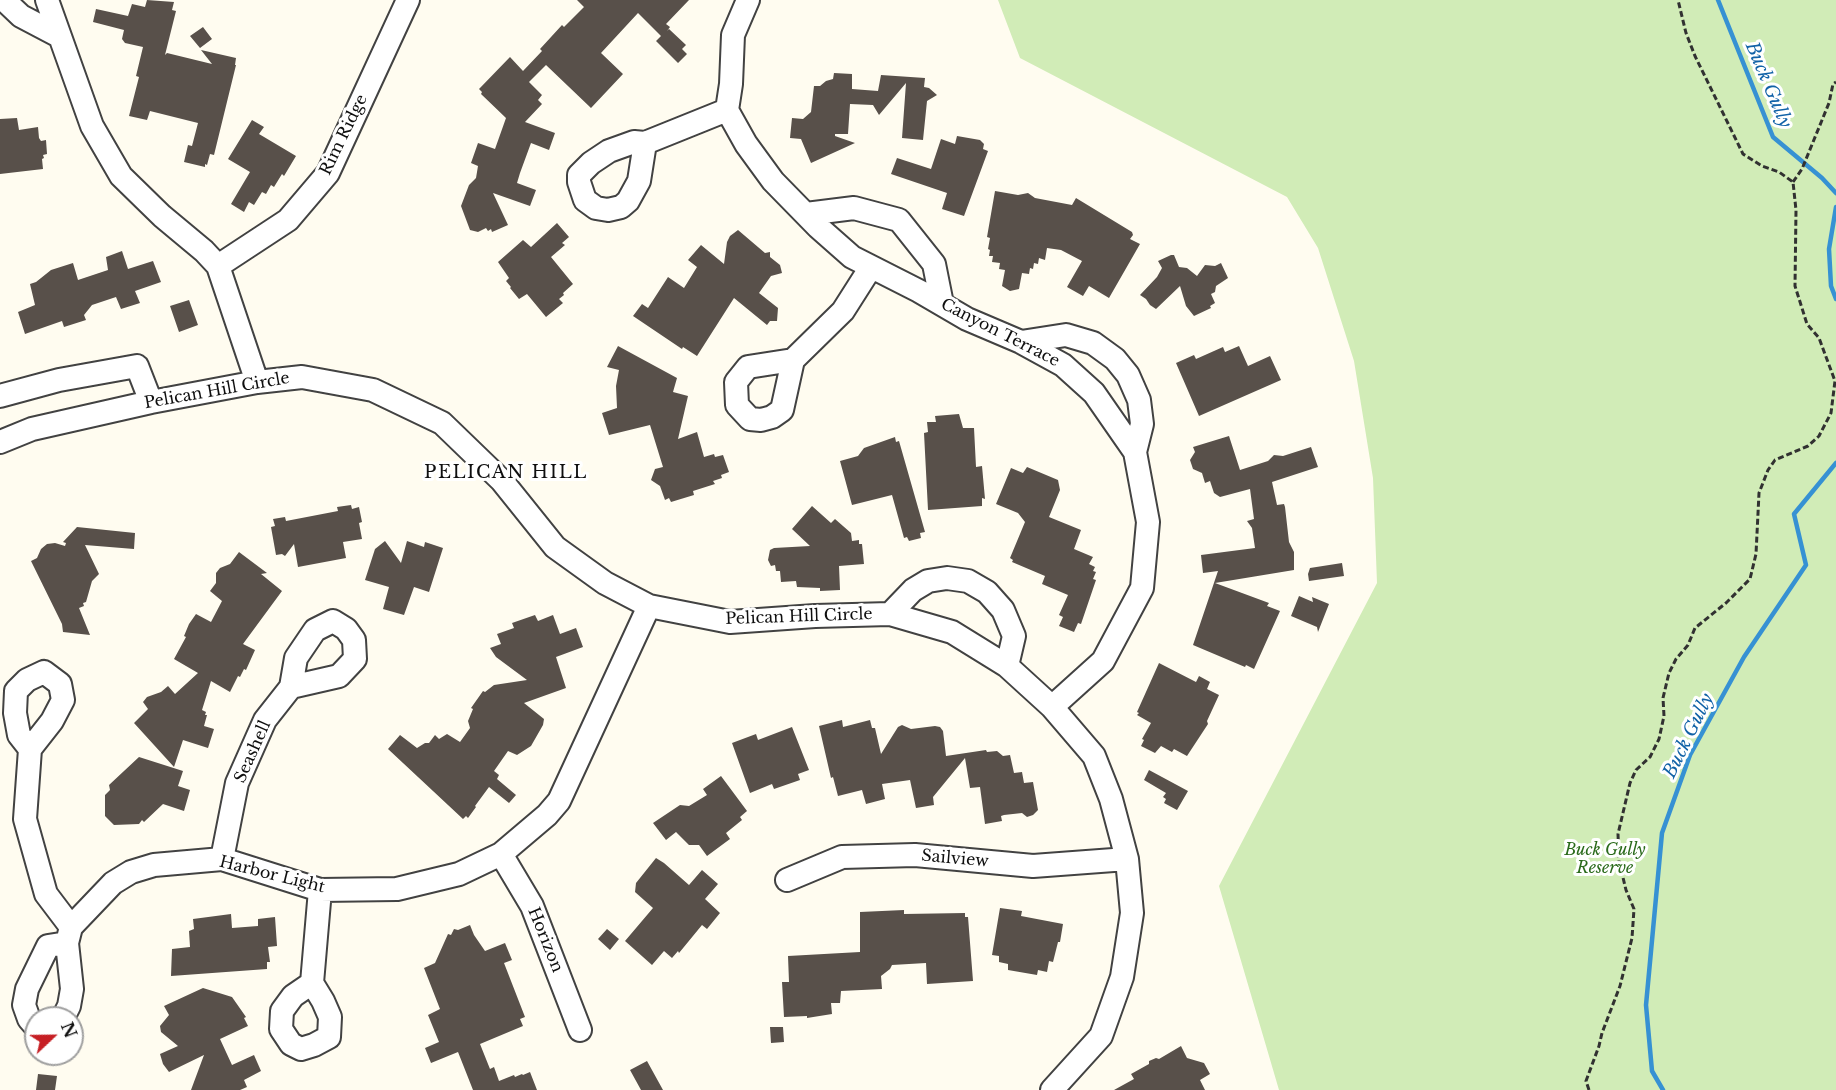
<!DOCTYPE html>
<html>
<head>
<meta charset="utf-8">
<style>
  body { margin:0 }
  #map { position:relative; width:1836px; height:1090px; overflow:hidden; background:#fffcf0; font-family:"Libre Baskerville",serif }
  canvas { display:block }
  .north { position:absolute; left:24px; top:1006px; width:60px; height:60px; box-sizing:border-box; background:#fff; border:2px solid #9f9f9f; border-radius:50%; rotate:68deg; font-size:16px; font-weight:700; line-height:24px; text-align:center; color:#0f0f0f }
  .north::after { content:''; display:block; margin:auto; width:21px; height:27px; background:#c61f24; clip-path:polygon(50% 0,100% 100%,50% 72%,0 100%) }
</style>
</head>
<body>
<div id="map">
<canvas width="1836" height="1090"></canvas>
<div class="north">N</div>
</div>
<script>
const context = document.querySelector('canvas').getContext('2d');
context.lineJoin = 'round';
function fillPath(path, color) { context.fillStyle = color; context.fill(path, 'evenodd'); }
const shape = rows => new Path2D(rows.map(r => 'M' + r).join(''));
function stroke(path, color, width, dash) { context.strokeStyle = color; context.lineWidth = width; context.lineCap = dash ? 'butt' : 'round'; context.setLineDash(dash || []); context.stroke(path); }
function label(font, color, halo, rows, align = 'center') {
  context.font = font + ' "Libre Baskerville",serif'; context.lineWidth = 6; context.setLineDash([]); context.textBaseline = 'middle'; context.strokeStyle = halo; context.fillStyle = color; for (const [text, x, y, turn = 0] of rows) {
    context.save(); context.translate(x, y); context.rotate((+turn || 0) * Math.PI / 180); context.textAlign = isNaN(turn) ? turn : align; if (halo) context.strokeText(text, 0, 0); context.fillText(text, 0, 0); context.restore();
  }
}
fillPath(shape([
  [998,0,1836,0,1836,1090,1279,1090,1219,886,1377,583,1373,478,1354,361,1318,248,1287,197,1020,58]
]), '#d1ecb7');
stroke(shape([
  [1718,0,1773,137,1822,178,1836,193],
  [1836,207,1829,249,1831,286,1836,299],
  [1663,1090,1652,1071,1646,1005,1662,833,1690,755,1744,657,1806,565,1794,514,1836,463]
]), '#3691d3', 4.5);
fillPath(shape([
  [147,0,174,2,172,10,176,11,165,55,167,53,212,64,201,50,236,58,235,65,236,65,214,155,210,154,207,165,205,164,205,167,184,162,188,145,192,146,198,123,150,111,147,120,129,116,139,77,136,76,143,47,125,43,122,39,124,30,93,22,96,9,128,16,132,4,145,7],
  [577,0,689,0,666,24,670,27,667,31,669,29,686,45,682,49,687,54,678,63,656,41,661,36,638,13,601,53,623,74,591,108,546,65,529,82,542,95,538,100,542,104,525,122,555,133,549,150,531,143,520,173,517,183,536,190,530,206,493,193,508,225,492,232,491,229,488,231,486,228,478,232,470,230,461,206,469,185,476,178,478,166,471,163,478,143,495,149,506,118,481,94,482,92,479,89,510,57,523,71,542,51,540,49,562,25,564,27,584,7],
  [203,27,212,39,200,48,190,36],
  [834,73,852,74,852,89,878,91,881,75,925,78,924,87,929,88,937,95,927,101,923,140,902,138,906,83,879,115,873,105,850,104,848,134,835,134,835,136,855,143,811,163,801,139,790,138,792,118,803,119,811,112,814,86,820,86,826,81,833,79],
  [17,118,19,130,38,127,39,138,41,141,46,140,47,154,43,155,44,158,42,159,43,169,0,174,0,119],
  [252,120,264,127,259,134,296,156,284,176,282,174,274,187,271,185,266,194,262,192,254,205,249,202,244,212,231,204,250,172,228,159],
  [957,136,980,140,984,144,983,149,988,151,964,216,942,209,947,193,891,174,897,158,931,169,941,139,955,144],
  [995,191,1018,195,1028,193,1035,198,1072,205,1076,198,1132,232,1133,235,1130,239,1140,244,1109,298,1089,286,1083,296,1067,287,1082,261,1061,250,1047,248,1045,260,1039,258,1038,264,1034,263,1033,269,1030,268,1029,274,1022,273,1019,289,1010,291,1002,286,1005,270,999,269,1000,263,992,262,993,256,989,256,990,250,988,249,990,238,987,237],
  [557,223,569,237,562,243,565,245,551,257,573,284,563,293,564,295,559,299,563,303,546,317,527,294,519,299,510,288,511,287,506,281,509,278,498,262,523,240,531,247],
  [738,230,765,253,770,252,770,257,780,265,782,273,771,276,759,293,778,308,777,321,770,321,767,325,734,298,697,356,683,347,682,349,633,316,642,304,648,308,668,277,684,288,697,267,688,260,701,245,724,264,727,242,730,236],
  [122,251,128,269,153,261,161,282,135,291,140,303,121,309,116,297,92,305,84,315,86,320,64,327,62,321,25,334,18,312,35,305,30,284,36,282,51,270,73,263,78,280,108,270,106,257],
  [1171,255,1174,255,1179,267,1187,268,1197,276,1205,265,1215,266,1221,263,1228,278,1216,286,1215,292,1211,294,1215,303,1210,306,1211,308,1194,316,1186,306,1180,286,1156,309,1150,305,1146,299,1140,295,1157,277,1162,268,1158,261],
  [189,300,198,325,179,332,170,306],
  [618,346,677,378,673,392,688,396,678,439,697,432,704,457,714,454,715,457,723,455,729,472,721,475,722,478,713,481,715,484,693,491,694,495,671,502,669,498,665,500,660,486,651,480,655,469,663,467,650,425,609,435,602,413,617,408,616,386,619,370,607,367],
  [1239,346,1248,366,1270,356,1281,380,1199,416,1176,363,1194,355,1196,359,1223,347,1225,352],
  [959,414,963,428,974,428,976,467,982,466,985,499,982,498,982,506,928,510,924,433,928,432,927,422,936,422,935,416],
  [1229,436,1240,470,1268,461,1274,455,1283,456,1311,447,1318,467,1272,482,1277,505,1284,504,1285,507,1289,542,1294,552,1294,570,1215,583,1269,603,1267,606,1280,611,1254,669,1246,665,1245,667,1193,645,1218,571,1203,573,1201,555,1255,548,1252,528,1247,521,1254,519,1250,489,1220,497,1214,493,1210,481,1205,483,1202,473,1193,469,1190,460,1195,452,1193,447],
  [895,437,896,442,899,441,925,532,920,533,921,538,909,541,907,537,904,538,892,495,852,505,840,461,858,456,864,448],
  [1027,467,1058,480,1060,490,1049,517,1081,530,1074,549,1093,557,1089,564,1095,567,1093,571,1096,572,1093,579,1096,580,1081,624,1078,623,1074,632,1059,626,1063,617,1059,615,1068,595,1042,584,1045,576,1012,562,1013,560,1010,558,1025,522,1018,513,996,504,1011,468,1023,473],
  [351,505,352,509,359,507,362,522,359,523,362,539,343,542,346,558,298,567,294,544,285,556,282,554,276,555,271,527,275,526,273,519,285,517,286,521,338,511,337,507],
  [812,506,831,523,835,519,851,533,852,541,859,540,859,544,862,544,864,564,839,566,840,590,820,591,820,588,797,587,796,581,781,582,780,571,776,571,775,565,771,566,768,560,770,550,774,548,810,546,792,529],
  [77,527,135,533,134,549,85,545,99,574,92,581,86,602,83,603,84,606,79,608,90,635,63,632,62,624,31,561,37,558,41,549,47,544,55,543,65,546,66,543,63,542],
  [385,541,401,563,407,541,424,547,425,542,443,548,429,592,414,587,404,615,383,609,389,587,365,580,375,549],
  [239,552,267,573,261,574,282,591,243,644,255,650,246,670,244,669,240,677,238,676,230,692,211,681,202,710,206,712,205,715,207,715,204,726,214,729,208,748,183,740,174,767,134,723,148,709,143,702,147,697,161,692,168,686,175,694,198,673,174,659,186,637,184,636,189,624,196,614,211,622,222,601,210,591,216,583,216,573,220,568,230,564],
  [1342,563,1344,576,1309,581,1308,574,1310,568],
  [1299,596,1313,602,1312,597,1329,604,1318,632,1317,627,1291,616],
  [535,615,538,621,553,615,560,634,576,628,583,647,556,657,566,688,524,703,544,719,543,725,531,746,517,755,508,751,494,771,499,775,497,779,516,795,509,803,489,787,475,806,476,807,468,818,466,816,463,819,388,749,400,735,417,748,425,743,429,743,435,735,439,739,447,734,460,742,470,728,468,721,473,709,471,708,483,691,485,692,494,685,527,680,496,657,490,648,501,644,497,634,514,628,512,623],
  [1159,663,1196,682,1199,676,1210,682,1207,689,1219,695,1207,721,1208,724,1187,756,1174,749,1172,752,1161,746,1155,753,1141,746,1144,740,1142,739,1151,723,1137,715,1139,713,1137,712],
  [842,720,843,727,870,720,872,728,875,728,881,754,898,727,902,725,911,729,935,726,940,727,943,731,946,756,986,750,987,752,997,751,1003,756,1010,755,1014,773,1022,772,1024,783,1033,782,1038,810,1033,815,1027,817,1022,813,1004,815,1001,816,1002,821,985,824,980,787,970,788,965,758,933,797,934,805,916,808,910,780,882,784,885,799,866,804,862,790,838,796,833,777,831,778,819,726],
  [792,727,809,770,798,774,800,780,774,789,772,784,750,793,732,743,756,734,758,740],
  [139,757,183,771,178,786,190,790,184,811,163,804,144,822,142,820,139,824,114,825,105,816,105,795,110,790,109,785],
  [1149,770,1188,791,1177,810,1164,803,1166,799,1163,797,1166,793,1144,780],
  [721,776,747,811,740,817,742,820,726,833,730,839,707,856,699,845,689,845,676,832,666,840,653,823,680,805,689,806,707,795,703,789],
  [656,858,664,863,689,885,702,870,718,884,705,899,720,913,707,929,702,925,679,953,678,951,672,958,664,951,652,965,625,941,653,908,635,892,636,883],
  [1000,908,1022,911,1021,916,1063,924,1060,942,1058,942,1053,962,1049,961,1047,972,1038,970,1037,975,1008,970,1008,964,999,962,999,956,992,955],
  [904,910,904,914,965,913,965,917,968,917,973,981,927,984,926,963,892,965,890,969,881,976,882,989,841,991,840,1003,831,1003,832,1014,807,1018,807,1016,784,1017,782,982,789,982,788,956,860,952,860,912],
  [231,914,232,928,258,926,258,919,275,917,277,946,268,947,270,962,267,962,267,969,171,976,172,949,190,947,189,931,194,929,193,919],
  [470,925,474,935,485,951,505,943,512,960,504,963,525,1017,520,1019,523,1026,480,1044,490,1069,494,1067,499,1081,514,1075,515,1077,522,1074,523,1075,530,1072,537,1090,473,1090,458,1052,431,1063,425,1048,439,1042,428,1015,440,1009,424,968,435,963,448,934,451,935,454,929,458,930],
  [607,929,619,939,610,950,598,939],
  [203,988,232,997,246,1017,244,1018,248,1026,220,1039,232,1065,254,1055,261,1071,244,1080,247,1087,240,1090,191,1090,204,1055,169,1072,163,1064,160,1054,178,1046,161,1032,160,1026,169,1015,164,1006],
  [770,1027,783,1027,784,1042,771,1043],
  [1181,1046,1187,1058,1204,1063,1210,1074,1200,1080,1205,1090,1114,1090,1134,1079,1131,1074,1149,1064,1149,1061,1156,1058,1159,1059],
  [647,1061,663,1090,641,1090,630,1070],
  [38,1074,57,1076,55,1090,36,1090]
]), '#58504a');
const minor = shape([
  [4,0,21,16,59,36],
  [47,0,92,126,121,176,162,216,204,251,218,266,257,382],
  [748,0,733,35,731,84,727,110,746,144,773,181,818,227,852,257,919,291,967,319,1021,342,1063,365,1094,393,1135,452,1148,522,1142,588,1103,661,1052,707],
  [645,143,639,181,628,201,621,207,608,210,596,208,585,200,579,182,579,175,591,163,609,151,634,142,645,143,727,110],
  [806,214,854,208,899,220,934,264,942,304],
  [218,266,288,220,328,173,408,0],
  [1021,342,1066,335,1093,343,1115,359,1128,375,1139,400,1142,424,1135,452],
  [793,360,748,367,736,382,737,405,750,419,761,420,772,417,782,410,793,360,843,311,871,267],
  [0,396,59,380,137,366,151,402],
  [0,442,32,429,151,402,257,382,302,377,373,390,442,423,502,481,555,547,605,583,649,606,730,622,815,616,890,614,952,632,1007,666,1052,707,1094,756,1111,799,1127,859,1132,913,1122,977,1101,1036,1052,1090],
  [890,614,913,590,928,581,947,578,968,581,987,592,1003,610,1014,636,1007,666],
  [30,749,19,735,15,713,16,691,27,680,44,672,60,684,63,700,52,721,30,749,25,819,46,894,71,927],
  [501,854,532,906,580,1030],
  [222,859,237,783,265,720,291,687,296,658,315,630,333,621,346,629,354,640,355,659,339,676,291,687],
  [787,880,842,857,915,855,1033,866,1127,859],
  [312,983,293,996,282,1011,281,1029,291,1044,301,1049,314,1045,329,1037,330,1017,323,1001,312,983,320,890],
  [63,1018,69,1006,72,989,67,943,71,927,113,883,131,872,154,865,222,859,320,890,397,889,459,874,501,854,547,815,559,801,649,606],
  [36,1027,29,1019,24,1005,27,989,48,946,67,943]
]);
stroke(minor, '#424242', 26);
stroke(shape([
  [1793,182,1802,169,1829,103,1833,84,1836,82],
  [1589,1090,1586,1081,1599,1046,1602,1033,1620,986,1632,938,1634,909,1626,890,1619,861,1618,834,1630,783,1636,770,1650,757,1659,739,1664,716,1663,698,1669,673,1676,659,1688,645,1695,628,1726,603,1750,579,1756,554,1759,493,1768,470,1775,460,1808,446,1819,436,1831,413,1835,381,1819,338,1807,324,1795,286,1796,210,1793,182,1779,172,1762,166,1743,154,1695,56,1686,33,1678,0]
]), '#313131', 3, [6, 3]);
stroke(minor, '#fff', 22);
label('16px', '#0f0f0f', '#fff', [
  ["Rim Ridge",344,135,-64],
  ["Canyon Terrace",1000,333,27],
  ["Pelican Hill Circle",217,391,-10],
  ["Pelican Hill Circle",799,617,-2],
  ["Seashell",253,752,-66],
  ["Sailview",955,859,5],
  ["Harbor Light",272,875,14],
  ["Horizon",545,940,68]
]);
label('italic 16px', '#2a6a1b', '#fff', [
  ["Buck Gully",1605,850],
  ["Reserve",1605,868]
]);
label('italic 18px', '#1162a7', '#fff', [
  ["Buck Gully",1768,85,67],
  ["Buck Gully",1689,736,-64]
]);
context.letterSpacing = '1.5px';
label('18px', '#0f0f0f', '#fff', [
  ["PELICAN HILL",506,473]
]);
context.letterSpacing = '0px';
</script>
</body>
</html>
